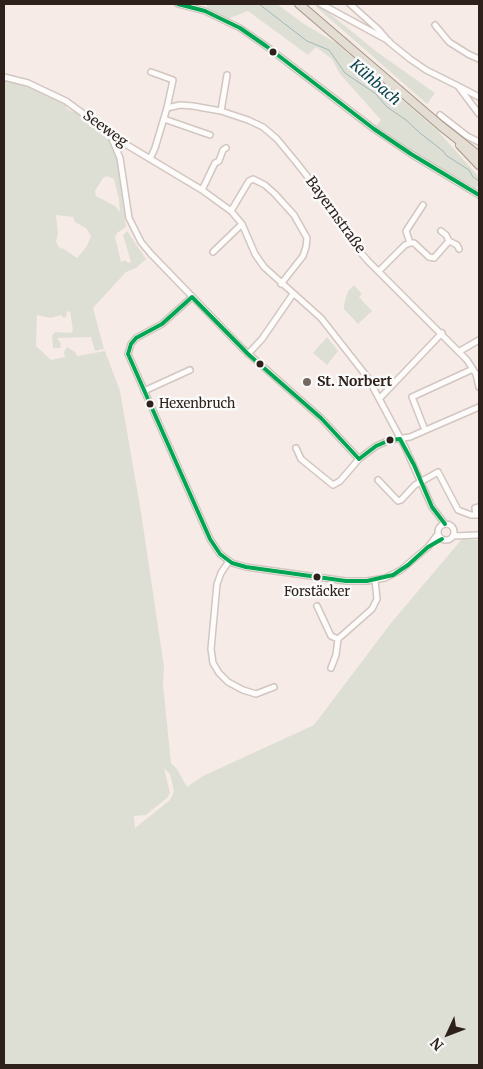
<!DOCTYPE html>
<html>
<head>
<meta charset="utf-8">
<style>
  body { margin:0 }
  #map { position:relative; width:483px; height:1069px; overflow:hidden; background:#f6ebe6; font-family:Merriweather,serif }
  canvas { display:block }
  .frame { position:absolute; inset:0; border:5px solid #2e211c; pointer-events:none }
  .north { position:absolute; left:423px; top:1009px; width:50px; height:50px; -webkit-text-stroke:4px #fafafa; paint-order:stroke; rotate:227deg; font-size:14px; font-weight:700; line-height:20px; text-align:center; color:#2e211c }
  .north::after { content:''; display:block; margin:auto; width:18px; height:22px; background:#2e211c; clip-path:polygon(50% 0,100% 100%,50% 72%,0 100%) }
</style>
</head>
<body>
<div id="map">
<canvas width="483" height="1069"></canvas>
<div class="frame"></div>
<div class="north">N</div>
</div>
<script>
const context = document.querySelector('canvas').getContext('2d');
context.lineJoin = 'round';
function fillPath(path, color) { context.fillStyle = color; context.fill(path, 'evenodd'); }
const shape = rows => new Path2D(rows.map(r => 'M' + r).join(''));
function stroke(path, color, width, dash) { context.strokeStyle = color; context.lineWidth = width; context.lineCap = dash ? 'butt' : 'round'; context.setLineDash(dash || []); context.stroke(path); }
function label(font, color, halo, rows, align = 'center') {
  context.font = font + ' Merriweather,serif'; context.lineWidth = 5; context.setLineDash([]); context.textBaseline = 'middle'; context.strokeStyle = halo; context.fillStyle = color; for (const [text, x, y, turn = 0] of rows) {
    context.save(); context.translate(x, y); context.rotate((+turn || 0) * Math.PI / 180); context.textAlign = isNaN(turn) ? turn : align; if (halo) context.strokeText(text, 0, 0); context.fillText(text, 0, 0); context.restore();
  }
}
fillPath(shape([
  [206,4,277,4,304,24,336,43,437,130,479,177,479,185,476,188,420,156,376,126,381,120,340,74,332,59,316,47,308,55,248,11,227,19,208,9],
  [313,4,318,4,377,52,435,93,427,104],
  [4,78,21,82,63,101,67,105,66,108,73,112,78,112,103,130,113,143,119,157,126,227,117,233,115,237,121,262,125,260,128,263,131,262,123,235,127,231,146,259,136,268,126,272,93,308,104,349,95,351,91,337,57,338,61,344,60,348,53,348,52,336,55,332,71,333,73,330,70,311,67,312,66,317,64,318,61,315,51,318,37,315,36,346,51,360,65,357,64,352,67,347,75,352,77,356,105,351,120,391,141,512,164,667,163,684,171,763,177,769,187,787,203,776,314,725,391,623,462,539,479,540,479,1065,4,1065],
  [107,176,114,179,119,199,120,212,115,206,96,196,95,191,103,178],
  [56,215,73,217,75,222,86,228,91,236,87,246,77,258,64,249,60,248,57,244,56,241,58,234],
  [164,768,170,774,174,791,172,796,170,800,135,828,134,816,146,815,167,798,170,793],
  [354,285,362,294,359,297,372,311,358,324,344,309,344,304,348,291],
  [327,337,338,351,327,365,313,353]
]), '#dedfd4');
stroke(shape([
  [259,4,307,41,329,50,345,73,376,94,387,107,406,120,420,133,443,151,447,156,469,170,473,177,479,181]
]), '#a1b7bb', 1);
const street = shape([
  [178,4,205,11,240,28,266,46,374,129,411,154,479,195],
  [321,4,389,41],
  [350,4,379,30,389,42,410,59,426,70,458,86,479,114],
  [435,25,449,42,468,54,479,59],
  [151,72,173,80,167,108],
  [4,77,28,83,66,101,122,142,202,190,231,211,242,224,255,254,264,267,321,318,368,378,405,447,432,507,445,524],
  [460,87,479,97],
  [221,111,227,75],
  [440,115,467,136,479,142],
  [164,119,210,135],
  [110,134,120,158,129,218,141,242,151,254,242,348,321,418,359,459],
  [150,159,155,148,167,108,180,105,193,106,221,111,248,120,263,127,277,139,296,162,325,199,355,246,368,261,467,360,476,374,479,387],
  [202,190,215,163,219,161,223,150,226,148],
  [231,211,249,181,253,179,265,185,275,194,294,215,307,238,306,247,303,256,281,284],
  [449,241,457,245,459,249],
  [410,243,406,231,423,205],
  [213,252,242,224],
  [379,271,405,245,410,243,414,243,429,257,434,258,449,241,446,235,441,231],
  [192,297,162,324,136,338,131,344,128,354,210,539,220,554,232,563,246,567,346,581,367,581,385,578,401,570,428,547,438,534],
  [460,351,479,340],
  [248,354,262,339,293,294],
  [144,391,190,370],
  [380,398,442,333],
  [425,430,412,397,473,369],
  [296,448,301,459,333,485,340,481,359,459,376,446,390,440,410,437,479,407],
  [378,480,398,501,401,500,415,485,438,472,458,510,471,515,479,515],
  [476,514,475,508,479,507],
  '438 532a8 8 0 1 1 16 0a8 8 0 1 1-16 0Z',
  [453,536,479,535],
  [229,561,221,573,217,584,211,649,213,663,219,673,228,682,243,690,256,694,274,687],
  [317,606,331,636,338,639,372,609,377,599,375,580],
  [331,668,336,655,338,639]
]);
const primary = shape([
  [299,4,441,126,479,156],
  [460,145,479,165]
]);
stroke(street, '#d2c6c1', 8);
stroke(primary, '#a49784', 10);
stroke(street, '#fefcfb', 5);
stroke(primary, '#e3ddd4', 8);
stroke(shape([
  [178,4,205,11,240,28,266,46,374,129,411,154,479,195],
  [192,297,162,324,136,338,131,344,128,354,210,539,220,554,232,563,246,567,346,581,367,581,393,575,408,565,428,547,442,539],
  [192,297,248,354,321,418,359,459],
  [400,439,414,465,432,507,445,524],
  [359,459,376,446,390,440,400,439]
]), '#00a651', 4);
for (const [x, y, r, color] of [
  [273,52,4.5,"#2e211c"],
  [260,364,4.5,"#2e211c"],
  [307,382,5,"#746863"],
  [150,404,4.5,"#2e211c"],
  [390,440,4.5,"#2e211c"],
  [317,577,4.5,"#2e211c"]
]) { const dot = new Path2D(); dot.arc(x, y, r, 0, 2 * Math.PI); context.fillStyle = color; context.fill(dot); stroke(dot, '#fafafa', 2); }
label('13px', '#2e211c', '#fafafa', [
  ["Hexenbruch",159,404],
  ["Forstäcker",317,592,"center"]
], 'left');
label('14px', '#2e211c', '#fafafa', [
  ["Seeweg",105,129,36],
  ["Bayernstraße",335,215,54]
]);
label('bold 14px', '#2e211c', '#fafafa', [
  ["St. Norbert",317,382]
], 'left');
label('italic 15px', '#08424b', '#fafafa', [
  ["Kühbach",375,83,41]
]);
</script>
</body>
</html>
